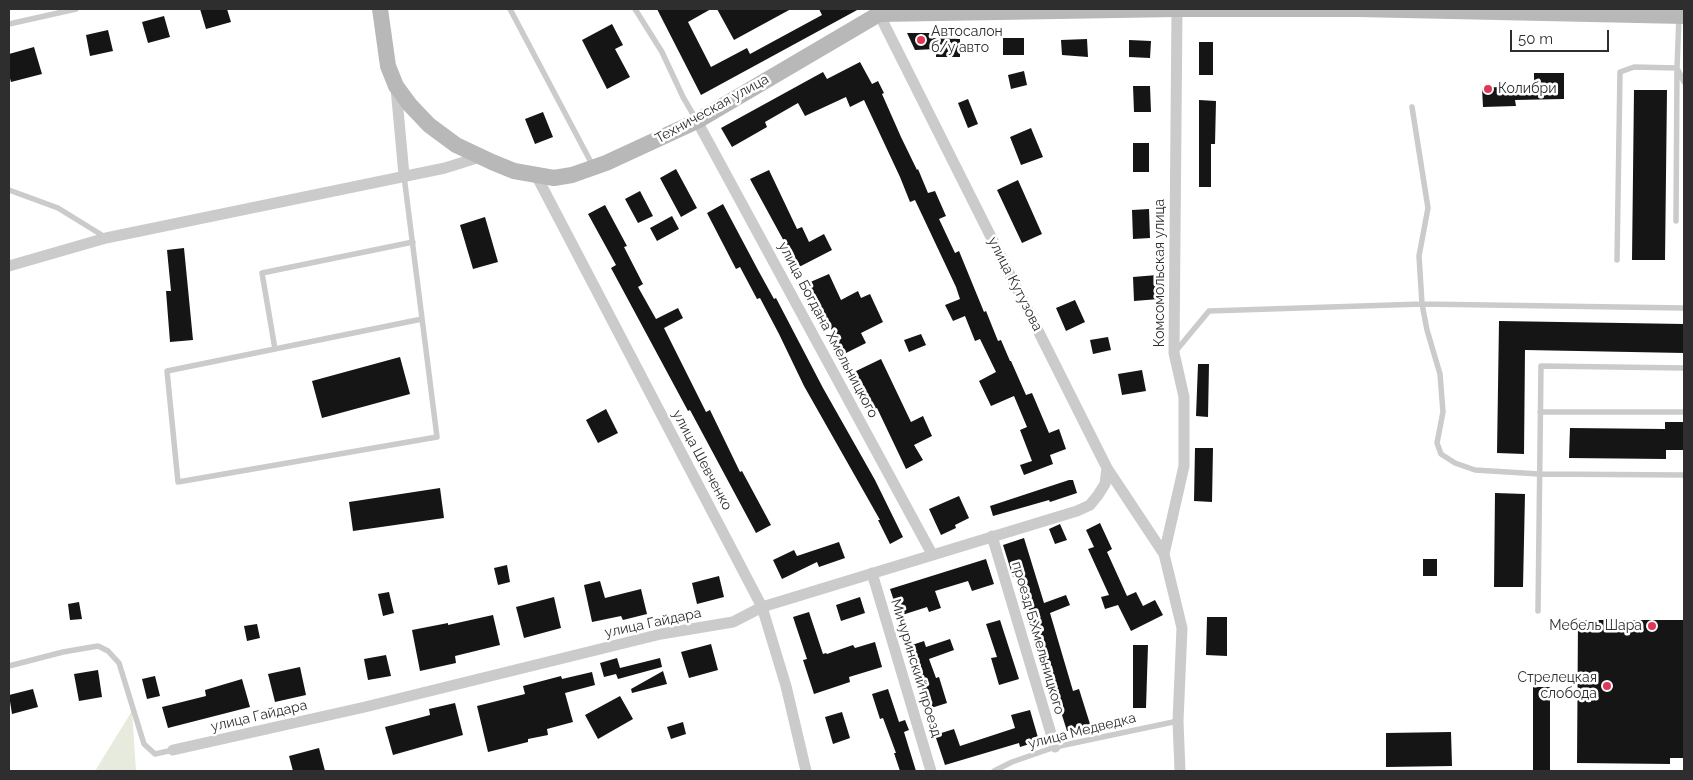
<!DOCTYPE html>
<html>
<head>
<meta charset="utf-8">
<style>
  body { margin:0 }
  #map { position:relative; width:1693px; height:780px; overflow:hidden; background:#fff; font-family:Raleway,sans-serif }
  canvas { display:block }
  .frame { position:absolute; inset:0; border:10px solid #2e2e2e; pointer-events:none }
  .scale { position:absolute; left:1510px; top:30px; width:99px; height:22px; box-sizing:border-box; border:2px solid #2e2e2e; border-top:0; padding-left:6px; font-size:15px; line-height:18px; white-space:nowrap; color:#2e2e2e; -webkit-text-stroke:4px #fff; paint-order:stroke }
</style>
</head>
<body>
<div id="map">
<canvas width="1693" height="780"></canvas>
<div class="frame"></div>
<div class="scale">50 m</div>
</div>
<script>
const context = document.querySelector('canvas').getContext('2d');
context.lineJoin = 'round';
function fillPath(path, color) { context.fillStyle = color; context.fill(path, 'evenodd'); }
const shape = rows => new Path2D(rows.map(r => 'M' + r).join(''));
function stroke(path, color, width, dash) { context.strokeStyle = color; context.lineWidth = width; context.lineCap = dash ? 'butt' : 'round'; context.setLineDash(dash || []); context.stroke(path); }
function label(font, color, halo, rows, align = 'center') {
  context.font = font + ' Raleway,sans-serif'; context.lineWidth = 5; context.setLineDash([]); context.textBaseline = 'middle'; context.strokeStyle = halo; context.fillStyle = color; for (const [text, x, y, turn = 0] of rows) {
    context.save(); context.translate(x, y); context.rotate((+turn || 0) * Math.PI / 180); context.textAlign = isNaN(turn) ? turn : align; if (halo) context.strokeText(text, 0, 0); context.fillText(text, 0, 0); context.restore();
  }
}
fillPath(shape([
  [132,711,136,771,95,771]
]), '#e6ebdd');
fillPath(shape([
  [200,9,227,9,231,22,206,29],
  [657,9,711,9,688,22,711,67,747,48,750,54,822,15,819,9,859,9,701,95],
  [717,9,791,9,734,40],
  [164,16,170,37,148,43,142,22],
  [612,24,623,45,615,49,630,77,607,89,582,40],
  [108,30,113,51,90,56,86,35],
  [907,33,934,33,934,38,960,39,960,57,936,57,936,49,915,50],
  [1003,38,1024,38,1024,55,1003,55],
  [1087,39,1088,57,1062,55,1061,40],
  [1129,40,1151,41,1150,58,1129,57],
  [1199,42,1213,42,1213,75,1199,75],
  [34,47,42,74,11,82,9,75,9,54],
  [860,62,872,84,878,81,884,93,882,94,901,137,917,170,918,169,928,193,935,191,946,216,939,219,955,253,959,251,984,312,986,311,998,341,1001,340,1010,361,1011,361,1026,395,1032,393,1049,433,1059,429,1066,449,1050,455,1053,464,1024,475,1020,465,1032,461,1020,430,1027,427,1014,396,991,406,979,381,996,372,980,339,975,341,965,316,953,321,945,305,960,299,956,287,915,200,910,202,900,177,864,100,850,107,846,97,805,116,798,103,765,122,767,127,732,147,721,128,823,72,827,79],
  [1024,71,1027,85,1011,89,1008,75],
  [1534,73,1564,73,1564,99,1515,100,1516,106,1483,107,1482,88,1534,85],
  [1133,86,1150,86,1151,112,1134,112],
  [1634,90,1667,90,1665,260,1632,260],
  [968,99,978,124,968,128,958,103],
  [1199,100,1216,101,1215,144,1211,144,1211,187,1199,187],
  [543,112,553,137,535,144,525,119],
  [1031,128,1043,157,1021,165,1010,137],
  [1133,143,1149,143,1149,172,1133,172],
  [676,169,697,208,681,217,660,178],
  [769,170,797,229,802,227,809,242,824,234,832,250,799,267,794,255,792,256,750,179],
  [1018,180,1042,234,1022,243,997,190],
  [640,191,653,216,638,223,625,199],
  [723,204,758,270,774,299,776,298,823,388,875,480,903,537,890,544,878,520,880,520,804,386,779,334,760,298,757,299,740,267,736,269,707,213],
  [605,205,627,246,624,247,643,284,638,287,656,319,678,308,683,318,664,328,706,412,710,410,740,472,742,471,771,525,756,533,690,410,688,411,611,268,616,265,588,214],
  [1149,209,1150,238,1133,239,1132,210],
  [672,216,679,229,657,241,650,228],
  [485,217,498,262,473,269,460,225],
  [184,248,193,340,170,342,166,291,171,291,167,250],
  [829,274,841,300,858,291,861,298,870,294,883,322,861,333,866,343,844,354,808,283],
  [1157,275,1159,299,1134,301,1133,277],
  [1075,300,1085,322,1066,331,1056,308],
  [1499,321,1684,324,1684,353,1525,350,1524,454,1497,453],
  [921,334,926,345,909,352,904,340],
  [1108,337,1111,350,1093,354,1090,340],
  [400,357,410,394,322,418,312,381],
  [881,359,911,422,923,416,932,436,914,445,923,460,906,469,877,408,874,409,854,372],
  [1198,364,1209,364,1208,417,1196,416],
  [1142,370,1146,391,1122,395,1118,374],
  [606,409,618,433,598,443,586,420],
  [1665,422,1684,422,1684,450,1666,450,1666,459,1569,458,1570,428,1665,429],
  [1195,448,1213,448,1212,502,1194,501],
  [1069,480,1073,480,1077,493,1050,502,1049,500,993,516,990,506],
  [440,488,444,518,353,531,349,502],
  [1495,493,1525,494,1523,587,1494,587],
  [959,496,969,518,955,525,956,528,941,535,929,509],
  [1100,523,1112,549,1107,552,1127,596,1136,592,1143,606,1155,600,1163,615,1131,631,1118,605,1105,609,1101,597,1109,595,1088,549,1094,547,1086,530],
  [1060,524,1067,540,1055,544,1049,529],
  [1024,538,1044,603,1066,595,1070,605,1050,613,1073,691,1079,689,1090,724,1067,731,1018,575,1013,577,1003,545],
  [839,542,845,558,819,567,817,562,782,579,773,560,794,550,797,556],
  [986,559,994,584,972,591,968,581,935,591,941,608,929,612,927,607,899,616,890,589],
  [1423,559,1437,559,1437,576,1423,576],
  [507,565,510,582,498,585,494,568],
  [719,576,724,597,697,604,692,583],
  [600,581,605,598,641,589,647,614,623,620,621,616,592,622,584,585],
  [389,592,394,613,383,616,378,594],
  [554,597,561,628,524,638,516,607],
  [860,597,865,613,841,621,836,605],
  [79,602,82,619,70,620,68,604],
  [809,612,823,654,826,653,827,654,853,645,855,648,875,642,882,667,849,677,850,682,814,694,803,660,807,659,793,617],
  [493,615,500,645,455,656,456,663,420,671,412,630,448,623,448,625],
  [1207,617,1227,617,1227,656,1206,655],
  [1000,620,1019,679,999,685,991,658,997,657,986,624],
  [1578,620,1684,620,1684,758,1670,758,1670,764,1577,763],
  [257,624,260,638,247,641,244,626],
  [950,639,954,650,929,659,936,678,939,677,947,703,928,709,917,673,915,673,906,647,924,641,926,647],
  [711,644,718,670,689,678,681,652],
  [1133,645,1148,645,1146,708,1133,708],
  [386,655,391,676,368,680,364,659],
  [617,658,620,668,660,658,662,667,618,679,616,674,604,677,600,663],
  [300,667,306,695,275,702,268,674],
  [98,670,102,697,79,701,74,674],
  [663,671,667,684,632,693,631,689],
  [592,672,595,685,565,693,573,722,547,729,548,735,528,739,528,742,488,752,477,706,525,694,523,686,561,676,562,679],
  [155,676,160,696,147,699,142,679],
  [242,679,250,707,168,728,162,707,206,696,205,690],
  [1533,687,1550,687,1550,770,1533,770],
  [33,689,38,707,12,714,9,695],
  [888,689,899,722,905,720,909,730,904,732,916,771,900,771,894,753,896,753,883,718,880,719,872,694],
  [620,696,633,719,598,739,585,715],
  [455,703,463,735,393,755,385,727,430,715,429,709],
  [1030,710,1039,741,1020,747,1019,743,945,765,935,735,954,729,960,746,1015,728,1011,715],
  [842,712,850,738,833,744,825,717],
  [683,722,686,734,671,739,667,727],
  [1451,732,1452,766,1386,767,1386,733],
  [319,748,325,771,293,771,289,756]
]), '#151515');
stroke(shape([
  [510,9,593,166],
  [635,9,662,52,683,97,697,121],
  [9,24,76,9],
  [1678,70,1684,82],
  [1412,107,1428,208,1419,256,1422,304,1427,330,1440,374,1443,412,1437,443,1441,454,1455,463,1475,470,1539,474,1684,475],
  [404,176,437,437,178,482,167,371,422,319],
  [9,190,58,208,105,237],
  [1676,221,1677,68],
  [1617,260,1620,72,1634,67,1677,68,1679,16],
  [275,349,262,273,413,242],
  [1175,352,1209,311,1422,304,1684,308],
  [1540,412,1684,412],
  [1538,611,1541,366,1684,368],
  [9,666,63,652,98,646,108,651,119,663,144,744,155,754,173,750],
  [994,771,1012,762,1055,747,1178,721]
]), '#cbcbcb', 5.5);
stroke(shape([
  [1177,9,1174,353,1184,397,1184,466,1164,554,1182,628,1178,721,1180,771],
  [879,14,1107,468,1164,554],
  [396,88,404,175],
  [697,121,932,554],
  [536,175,762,607,786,686,806,771],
  [9,266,106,238,445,168,480,157],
  [992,536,1055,747],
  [872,573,931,771],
  [173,750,365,707,661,634,733,622,762,607,1077,511,1090,505,1098,495,1105,484,1107,468]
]), '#cbcbcb', 11);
stroke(shape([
  [380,9,388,66,396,86,410,105,429,125,456,145,492,162,514,171,554,178,572,175,606,163,697,121,879,14,1177,9,1357,9,1684,16]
]), '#b8b8b8', 16);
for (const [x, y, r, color] of [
  [921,40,5,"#df3757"],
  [1488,89,5,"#df3757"],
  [1652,626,5,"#df3757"],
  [1607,686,5,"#df3757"]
]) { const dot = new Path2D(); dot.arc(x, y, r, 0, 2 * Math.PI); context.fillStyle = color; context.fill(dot); stroke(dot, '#fff', 2); }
label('14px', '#2e2e2e', '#fff', [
  ["Автосалон",931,32],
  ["б/у авто",931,48],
  ["Колибри",1498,89],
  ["Мебель Шара",1642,626,"right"],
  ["Стрелецкая",1597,678,"right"],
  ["слобода",1597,694,"right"]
], 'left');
label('14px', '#2e2e2e', '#fff', [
  ["Техническая улица",712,109,-29],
  ["Комсомольская улица",1160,273,-90],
  ["улица Кутузова",1015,284,63],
  ["улица Богдана Хмельницкого",828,330,62],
  ["улица Шевченко",702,460,62],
  ["улица Гайдара",653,623,-12],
  ["проезд Б.Хмельницкого",1038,638,74],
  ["Мичуринский проезд",916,668,73],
  ["улица Гайдара",259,716,-13],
  ["улица Медведка",1082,731,-14]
]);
</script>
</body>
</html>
